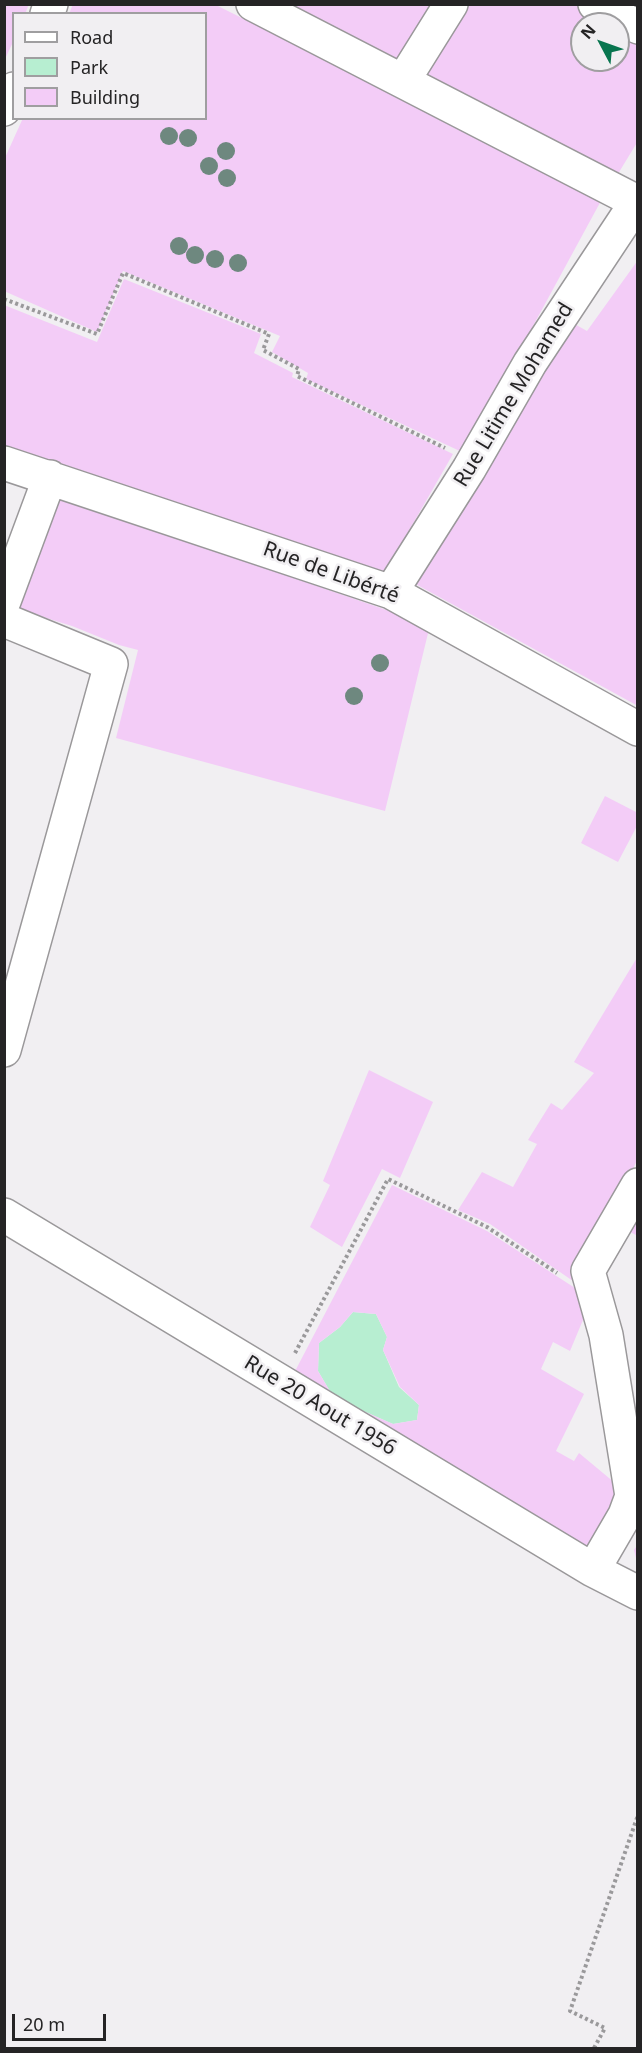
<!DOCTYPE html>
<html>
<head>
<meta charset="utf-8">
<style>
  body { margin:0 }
  #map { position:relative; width:642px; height:2053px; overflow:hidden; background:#f1eff2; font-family:"Noto Sans",sans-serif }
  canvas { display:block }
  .frame { position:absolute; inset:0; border:6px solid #252425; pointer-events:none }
  .legend { position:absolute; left:12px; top:12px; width:195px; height:108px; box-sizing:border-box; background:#f1eff2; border:2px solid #9f9ea0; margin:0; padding:8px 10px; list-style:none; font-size:18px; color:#252425 }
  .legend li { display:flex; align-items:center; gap:12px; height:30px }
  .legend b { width:30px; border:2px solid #9f9ea0 }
  .north { position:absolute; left:570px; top:12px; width:60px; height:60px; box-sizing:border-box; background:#f1eff2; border:2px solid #9f9ea0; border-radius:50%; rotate:311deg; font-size:16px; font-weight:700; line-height:24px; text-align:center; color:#252425 }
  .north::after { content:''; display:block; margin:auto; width:21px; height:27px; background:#08754f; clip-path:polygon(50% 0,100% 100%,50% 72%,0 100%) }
  .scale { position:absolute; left:12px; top:2014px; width:94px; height:27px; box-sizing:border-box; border:3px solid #252425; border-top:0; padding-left:8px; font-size:18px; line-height:21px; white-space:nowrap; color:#252425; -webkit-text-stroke:4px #f1eff2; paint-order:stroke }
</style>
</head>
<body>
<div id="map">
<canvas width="642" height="2053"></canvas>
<div class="frame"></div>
<ul class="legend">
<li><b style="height:8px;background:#fff"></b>Road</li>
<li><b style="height:16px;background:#b7eed1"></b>Park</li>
<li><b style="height:16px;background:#f3ccf7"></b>Building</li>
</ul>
<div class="north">N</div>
<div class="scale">20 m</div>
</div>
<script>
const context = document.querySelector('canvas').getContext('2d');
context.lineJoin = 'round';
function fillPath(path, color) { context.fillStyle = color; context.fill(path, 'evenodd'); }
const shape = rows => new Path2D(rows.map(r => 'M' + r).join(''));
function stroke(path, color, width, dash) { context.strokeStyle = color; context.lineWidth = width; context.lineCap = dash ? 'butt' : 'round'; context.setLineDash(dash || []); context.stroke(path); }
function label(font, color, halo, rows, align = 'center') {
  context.font = font + ' "Noto Sans",sans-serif'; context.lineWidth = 5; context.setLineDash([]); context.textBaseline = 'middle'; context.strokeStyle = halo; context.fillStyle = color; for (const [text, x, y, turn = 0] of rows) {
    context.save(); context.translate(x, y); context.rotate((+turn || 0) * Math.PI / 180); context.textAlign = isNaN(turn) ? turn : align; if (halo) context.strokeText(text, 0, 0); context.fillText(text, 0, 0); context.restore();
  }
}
fillPath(shape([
  [353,1312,376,1314,387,1337,383,1350,399,1387,419,1405,417,1420,393,1424,354,1407,331,1393,318,1371,319,1343,340,1327]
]), '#b7eed1');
fillPath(shape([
  [4,4,29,4,25,14,14,14,14,40,4,61],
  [73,4,214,4,602,199,464,453,306,379,308,373,272,352,280,336,123,271,97,332,4,291,4,160,23,118,206,118,206,14,69,14],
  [462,4,573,4,612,24,582,24,582,60,618,60,618,27,638,37,638,141,613,182,421,76],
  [283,5,435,5,401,69],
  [638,260,638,706,410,581,571,322,587,331],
  [124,279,261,334,254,353,293,373,292,377,453,454,384,574,4,455,4,305,97,342],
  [56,496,430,625,385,811,116,738,138,650,119,645,72,626,14,608],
  [605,796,638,813,638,824,618,862,581,843],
  [638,956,638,1159,573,1281,490,1224,458,1210,482,1172,513,1187,537,1144,528,1140,551,1103,562,1110,594,1073,574,1062],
  [369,1070,433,1102,400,1178,382,1169,342,1247,310,1227,330,1185,323,1181],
  [392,1185,487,1231,575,1288,593,1296,570,1351,553,1342,541,1369,584,1394,556,1451,574,1461,579,1453,621,1488,596,1546,576,1549,292,1377],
  [353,1312,376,1314,387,1337,383,1350,400,1387,419,1405,417,1420,393,1424,354,1407,331,1393,318,1371,319,1343,340,1327],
  [638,1211,638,1236,628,1231],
  [638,1544,638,1562,637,1562,634,1550]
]), '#f3ccf7');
const minor = shape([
  [253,4,637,202],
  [595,4,638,27],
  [47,14,51,4],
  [403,81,451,4],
  [4,109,14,89],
  [4,463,391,592,638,729],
  [391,592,469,469,530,363,638,200],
  [4,601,50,477],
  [4,620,111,664,4,1050],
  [4,1215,593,1570,638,1593],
  [593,1570,625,1515,632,1496,606,1335,588,1271,638,1185]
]);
stroke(minor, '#9a989a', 36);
stroke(shape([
  [4,299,97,334,123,273,269,334,263,350,299,369,297,376,445,448],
  [295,1353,388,1179,487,1227,557,1273],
  [594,2048,605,2028,570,2011,638,1815]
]), '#9a999b', 4, [3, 3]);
stroke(minor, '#fff', 33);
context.fillStyle = '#6e887f';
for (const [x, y] of [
  [169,136],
  [188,138],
  [226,151],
  [209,166],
  [227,178],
  [179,246],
  [195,255],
  [215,259],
  [238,263],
  [380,663],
  [354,696]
]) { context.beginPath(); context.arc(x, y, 9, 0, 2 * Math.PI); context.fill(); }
label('21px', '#252425', '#f1eff2', [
  ["Rue Litime Mohamed",514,395,-59],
  ["Rue de Libérté",331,573,20],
  ["Rue 20 Aout 1956",320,1406,31]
]);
</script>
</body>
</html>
